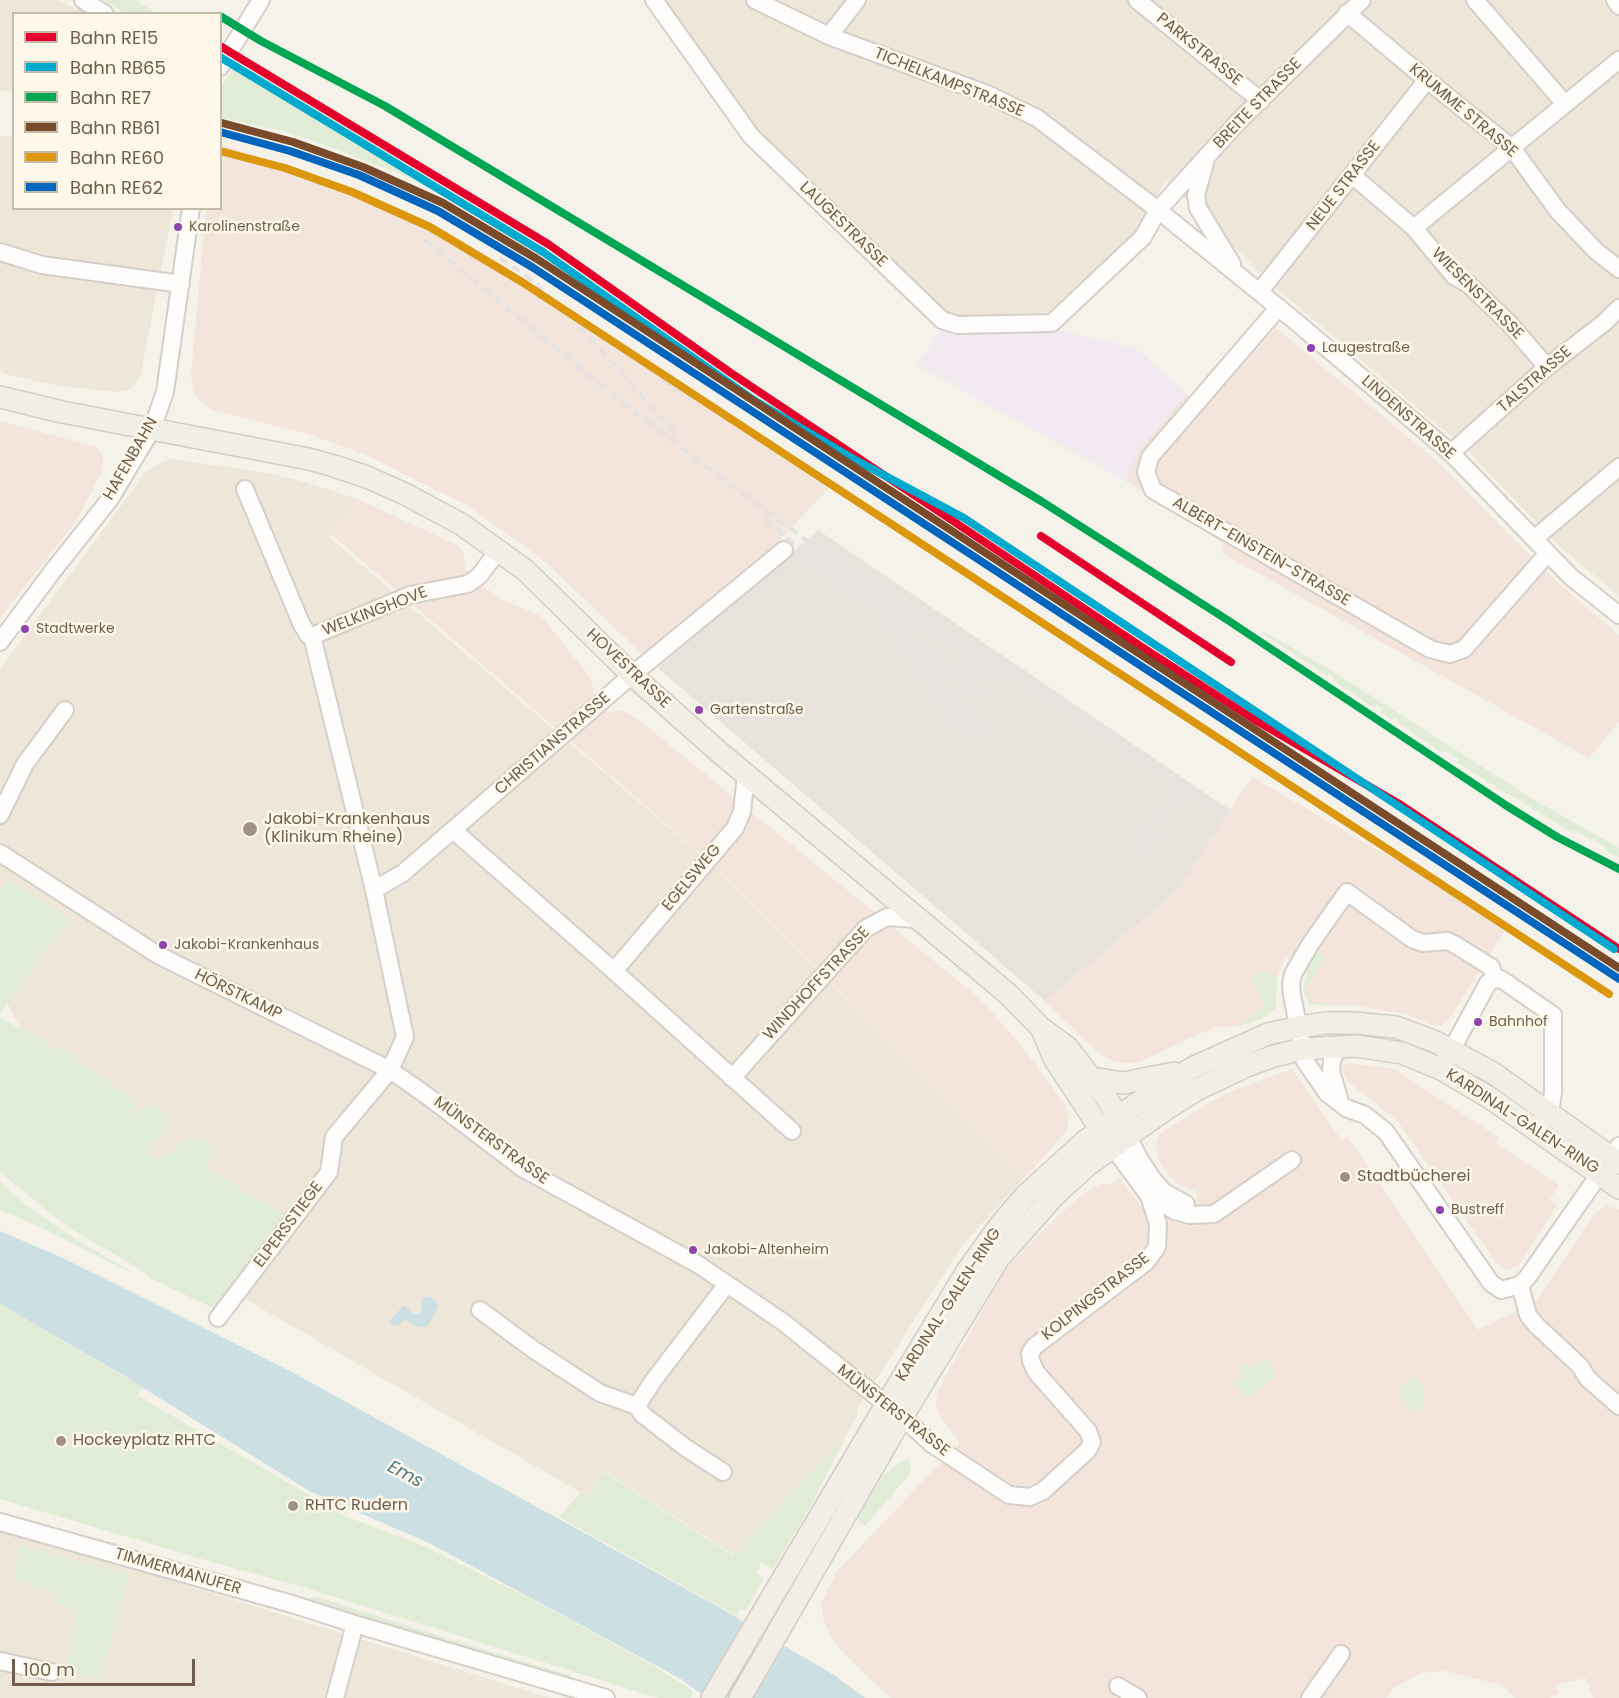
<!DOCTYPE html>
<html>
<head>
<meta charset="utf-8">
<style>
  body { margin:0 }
  #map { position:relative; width:1619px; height:1698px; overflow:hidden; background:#f5f2ea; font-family:Poppins,sans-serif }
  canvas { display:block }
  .legend { position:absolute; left:12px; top:12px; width:210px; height:198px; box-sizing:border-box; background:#fef8eb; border:2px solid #c6baab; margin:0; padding:8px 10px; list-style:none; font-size:18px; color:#715d4c }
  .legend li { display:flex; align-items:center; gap:12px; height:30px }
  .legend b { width:30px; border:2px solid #c6baab }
  .scale { position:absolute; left:12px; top:1659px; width:183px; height:27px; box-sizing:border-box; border:3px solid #715d4c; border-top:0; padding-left:8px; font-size:18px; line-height:21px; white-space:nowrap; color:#715d4c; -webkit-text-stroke:4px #fef8eb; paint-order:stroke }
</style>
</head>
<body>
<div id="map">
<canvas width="1619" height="1698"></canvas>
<ul class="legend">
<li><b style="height:8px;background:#e4002b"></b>Bahn RE15</li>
<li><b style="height:8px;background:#00a9ce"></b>Bahn RB65</li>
<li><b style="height:8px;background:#00a651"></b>Bahn RE7</li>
<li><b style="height:8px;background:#7a4b2a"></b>Bahn RB61</li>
<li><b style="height:8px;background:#dc970f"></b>Bahn RE60</li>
<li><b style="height:8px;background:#0065bd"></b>Bahn RE62</li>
</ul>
<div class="scale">100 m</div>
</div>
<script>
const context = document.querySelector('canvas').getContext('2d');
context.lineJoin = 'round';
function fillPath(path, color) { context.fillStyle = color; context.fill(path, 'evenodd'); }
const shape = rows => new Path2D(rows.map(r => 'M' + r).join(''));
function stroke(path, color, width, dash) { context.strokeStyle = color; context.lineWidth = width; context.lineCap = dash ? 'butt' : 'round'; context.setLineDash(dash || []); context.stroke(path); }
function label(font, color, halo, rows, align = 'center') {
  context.font = font + ' Poppins,sans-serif'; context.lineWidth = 5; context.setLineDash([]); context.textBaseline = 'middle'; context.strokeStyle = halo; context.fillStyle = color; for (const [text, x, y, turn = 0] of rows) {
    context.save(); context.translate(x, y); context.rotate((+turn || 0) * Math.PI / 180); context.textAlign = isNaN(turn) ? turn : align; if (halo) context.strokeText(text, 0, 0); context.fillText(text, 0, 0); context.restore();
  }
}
fillPath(shape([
  [0,0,57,0,86,13,14,14,13,92,0,91],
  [665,0,1619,0,1619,596,1557,544,1468,451,1275,287,1166,180,1137,230,1049,312,952,317,752,132],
  [0,136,13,136,14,208,173,209,141,373,135,385,128,390,119,392,60,386,5,374,0,371],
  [172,459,267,473,301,481,358,499,329,537,716,868,1023,1179,963,1244,857,1409,857,1417,846,1435,734,1555,604,1471,588,1496,580,1492,240,1296,56,1100,6,1000,0,996,0,669,146,472,161,462],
  [0,1532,131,1568,550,1698,0,1698]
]), '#eee6d8');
fillPath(shape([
  [221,144,355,190,431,227,523,282,628,350,830,487,774,546,644,656,542,559,468,506,364,454,308,434,210,409,199,399,193,390,191,375,206,209,220,208],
  [1276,328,1438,462,1547,573,1619,635,1619,722,1589,758,1222,553,1224,544,1126,481,917,365,942,330,1136,348,1203,408],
  [0,421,96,447,103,455,101,473,77,520,0,618],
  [358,499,459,546,464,555,465,565,464,568,492,593,501,599,541,616,590,677,594,690,592,697,606,712,624,711,639,720,978,997,1021,1045,1064,1104,1069,1116,1067,1129,1062,1136,1024,1179,716,867,331,534],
  [1252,777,1374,848,1450,886,1509,924,1449,1019,1442,1026,1432,1025,1406,1014,1356,1006,1310,1004,1303,990,1307,973,1286,957,1276,979,1276,1008,1261,1019,1239,1026,1217,1027,1201,1033,1144,1060,1136,1063,1116,1062,1103,1056,1078,1034,1045,1001,1176,892],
  [1349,1063,1394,1069,1498,1137,1495,1143,1559,1185,1550,1199,1557,1205,1519,1265,1506,1270,1497,1264,1396,1119,1347,1081,1342,1068,1344,1065],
  [1292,1069,1342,1141,1348,1137,1478,1330,1536,1301,1596,1212,1607,1206,1619,1209,1619,1698,1593,1698,1586,1678,1556,1685,1559,1693,1550,1698,1515,1698,1502,1685,1445,1671,1422,1673,1393,1688,1387,1698,892,1698,877,1686,836,1645,824,1622,821,1603,837,1571,960,1443,938,1413,936,1402,938,1390,1005,1271,1043,1230,1079,1197,1102,1183,1109,1185,1119,1178,1141,1207,1180,1224,1195,1226,1197,1192,1181,1186,1168,1174,1160,1162,1155,1145,1159,1134,1210,1102,1234,1090]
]), '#f3e5db');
fillPath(shape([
  [818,530,1230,810,1176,892,1045,1001,658,668]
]), '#e7e2db');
fillPath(shape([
  [1054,329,1136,348,1187,394,1138,451,1126,481,917,365,942,330]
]), '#f3e9f1');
fillPath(shape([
  [104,0,135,0,157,13,125,13],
  [237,63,415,170,474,209,473,211,408,177,322,144,284,131,221,118,221,87],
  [1263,631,1337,674,1531,798,1619,848,1619,857,1605,850,1606,847,1574,830,1572,833,1508,793,1507,794,1457,762,1459,759,1446,751,1443,753,1398,723,1399,721,1395,718,1393,720,1380,712,1382,709,1376,704,1373,707,1332,680,1334,677,1329,674,1327,676,1262,633],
  [7,878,70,919,0,1013,0,889],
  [1318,952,1326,957,1306,989,1309,998,1316,1003,1320,1002,1329,1005,1310,1004,1303,990,1308,970,1315,955],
  [1262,972,1269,972,1277,976,1276,1008,1264,1017,1238,1027,1265,1005,1260,993,1251,980,1253,973],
  [0,1017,56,1049,62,1049,128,1095,136,1104,132,1115,141,1108,157,1104,169,1119,164,1133,152,1143,151,1155,154,1159,172,1152,181,1144,196,1138,203,1139,214,1151,207,1169,283,1213,309,1182,315,1184,215,1309,152,1279,140,1269,81,1235,60,1221,0,1172],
  [0,1182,22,1202,69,1235,136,1275,32,1223,0,1210],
  [0,1304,142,1387,138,1396,345,1516,426,1547,537,1602,654,1666,693,1691,691,1698,658,1698,306,1588,212,1562,0,1499],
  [1266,1359,1277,1376,1247,1398,1233,1382,1242,1376,1239,1372,1241,1367,1246,1364,1253,1368],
  [1415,1377,1425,1391,1422,1407,1412,1413,1399,1394,1400,1387],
  [846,1435,813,1502,773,1569,761,1563,756,1573,764,1578,746,1610,739,1610,737,1616,559,1517,580,1493,589,1496,604,1472,732,1555,732,1557],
  [906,1459,909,1461,911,1467,909,1475,865,1526,857,1519,884,1474],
  [20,1545,129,1575,100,1680,65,1672,78,1611,55,1603,57,1592,12,1580],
  [314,1596,446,1638,445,1642,307,1602,307,1599],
  [449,1639,572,1676,570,1681,447,1644]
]), '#e0ecd5');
fillPath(shape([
  [0,1231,63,1258,290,1371,717,1606,834,1675,865,1698,707,1698,681,1679,429,1543,309,1491,121,1374,0,1304],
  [429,1296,436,1301,438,1307,427,1327,419,1327,405,1320,396,1326,391,1325,390,1321,404,1305,414,1314,419,1314,422,1310,422,1298]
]), '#cce0e4');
const minor = shape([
  [83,0,105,14],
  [654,0,751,136,942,320,958,325,1052,323,1143,237,1158,210,1238,122,1362,0],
  [755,0,829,36,987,94,1037,118,1158,210,1295,321,1451,453,1571,577,1619,615],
  [1137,0,1261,101],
  [1475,0,1565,104],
  [1615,0,1619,6],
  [1347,13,1427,80,1512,148,1558,211,1596,251,1619,269],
  [829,36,857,0],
  [220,67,261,0],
  [1205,163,1196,195,1198,208,1232,264],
  [1352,175,1414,228,1454,276,1468,284,1508,322,1547,367],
  [1414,228,1619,60],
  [0,252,42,265,181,284],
  [1260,291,1427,80],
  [1279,307,1150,457,1146,472,1153,490,1430,649,1450,654,1464,649,1548,553],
  [1451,453,1547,367,1605,322,1619,308],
  [245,489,301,623,308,635,315,635,410,595,468,584,479,576,499,550],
  [1534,539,1619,467],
  [0,642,52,572,110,499,152,429,165,392,191,208],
  [0,815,25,764,65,710],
  [453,830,614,971,792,1131],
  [0,853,158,955,390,1070,426,1095,522,1168,699,1265,783,1322,902,1417,932,1444,1009,1495,1030,1497,1043,1491,1088,1450,1092,1442,1088,1431,1036,1372,1031,1361,1030,1353,1035,1346,1146,1262,1157,1247,1158,1224,1149,1196,1113,1147],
  [374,890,403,873,632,675,784,550],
  [614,971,735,828,742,812,746,775],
  [1495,979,1491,967,1454,944,1447,941,1423,943,1412,939,1347,892,1311,943,1293,974,1291,984,1292,995,1305,1061,1327,1093,1346,1108,1365,1115,1386,1132,1491,1283,1501,1290,1520,1285,1527,1278,1619,1146],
  [1338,1046,1332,1061,1331,1071,1340,1102],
  [1446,1060,1488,983,1495,979,1501,979,1553,1015,1553,1092,1550,1113,1543,1120],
  [732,1078,865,929,887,917,916,919],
  [1128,1137,1140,1160,1154,1181,1164,1192,1186,1204],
  [1149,1196,1175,1211,1189,1215,1214,1214,1292,1160],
  [1520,1285,1528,1315,1536,1325,1580,1366,1588,1379,1619,1406],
  [480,1310,534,1350,600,1393,637,1406,653,1381,727,1284],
  [218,1318,329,1172,334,1137,390,1070,405,1037,374,890,312,636],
  [637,1406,642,1414,686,1448,723,1472],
  [0,1522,292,1604,355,1624,606,1698],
  [0,1661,52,1672],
  [1118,1686,1138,1698],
  [335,1698,355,1624],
  [1310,1698,1341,1654]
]);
const major = shape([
  [0,397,62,412,309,459,334,466,367,477,405,494,461,524,525,570,632,675,719,752,1008,994,1041,1028,1068,1048,1108,1100,1128,1137],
  [1042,1030,1055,1060,1107,1139],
  [1092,1078,1123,1083,1174,1073],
  [712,1698,886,1405,967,1271,1000,1225,1027,1194,1084,1142,1135,1105,1192,1068,1268,1034,1299,1027,1326,1023,1354,1023,1396,1027,1436,1042,1493,1073,1619,1163],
  [740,1698,902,1417,999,1258,1054,1196,1088,1165,1166,1109,1198,1089,1247,1066,1274,1056,1303,1049,1356,1046,1402,1053,1441,1069,1490,1098,1619,1188]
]);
stroke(minor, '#d4cfc8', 20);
stroke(major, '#d4cdc6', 24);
stroke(minor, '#fefdfc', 16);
stroke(major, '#f1eee6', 21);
stroke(shape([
  [425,240,614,396,719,476,829,557,987,664],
  [500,258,529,278,572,317,679,438],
  [589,326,691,400],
  [658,349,733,392],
  [764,518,798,548,875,606,944,666,983,696],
  [887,624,943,690,959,707,987,728],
  [982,650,1223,812],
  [973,663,995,678],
  [920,673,948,711,980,739],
  [1169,797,1178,802],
  [1158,813,1167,819],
  [1145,832,1154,838],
  [1137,844,1146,850]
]), '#e5e2e4', 4, [9, 6]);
stroke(shape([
  [220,46,548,244,731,373,1145,649,1255,720,1401,805,1619,949],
  [1041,536,1231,662]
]), '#e4002b', 8);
stroke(shape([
  [220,57,543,252,755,401,850,457,964,518,1614,949]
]), '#00a9ce', 8);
stroke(shape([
  [220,16,261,41,385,106,1041,501,1229,621,1507,806,1557,837,1619,869]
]), '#00a651', 8);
stroke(shape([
  [222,123,293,142,363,167,443,203,537,259,1619,968]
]), '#7a4b2a', 8);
stroke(shape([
  [220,151,285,168,352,192,430,227,522,282,1609,994]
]), '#dc970f', 8);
stroke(shape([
  [220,132,290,151,359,175,438,211,532,267,1619,979]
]), '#0065bd', 8);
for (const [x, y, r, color] of [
  [178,227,5,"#8e44ad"],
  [1311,348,5,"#8e44ad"],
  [25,629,5,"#8e44ad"],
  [699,710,5,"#8e44ad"],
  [250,829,8,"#9f9183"],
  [163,945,5,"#8e44ad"],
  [1478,1022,5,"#8e44ad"],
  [1345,1177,6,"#9f9183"],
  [1440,1210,5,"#8e44ad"],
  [693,1250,5,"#8e44ad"],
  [61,1441,6,"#9f9183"],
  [293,1506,6,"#9f9183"]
]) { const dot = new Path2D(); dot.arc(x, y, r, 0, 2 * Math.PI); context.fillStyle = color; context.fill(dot); stroke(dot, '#fef8eb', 2); }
label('14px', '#715d4c', '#fef8eb', [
  ["Karolinenstraße",189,227],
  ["Laugestraße",1322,348],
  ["Stadtwerke",36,629],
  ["Gartenstraße",710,710],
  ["Jakobi-Krankenhaus",174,945],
  ["Bahnhof",1489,1022],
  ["Bustreff",1451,1210],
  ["Jakobi-Altenheim",704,1250]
], 'left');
label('16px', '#715d4c', '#fef8eb', [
  ["PARKSTRASSE",1199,50,39],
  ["TICHELKAMPSTRASSE",949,83,22],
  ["BREITE STRASSE",1258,104,-46],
  ["KRUMME STRASSE",1463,111,40],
  ["NEUE STRASSE",1344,186,-52],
  ["LAUGESTRASSE",843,225,44],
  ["WIESENSTRASSE",1477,294,45],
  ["TALSTRASSE",1535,380,-41],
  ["LINDENSTRASSE",1408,418,41],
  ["HAFENBAHN",131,459,-60],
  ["ALBERT-EINSTEIN-STRASSE",1261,552,30],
  ["WELKINGHOVE",375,612,-21],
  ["HOVESTRASSE",628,669,43],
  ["CHRISTIANSTRASSE",553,744,-41],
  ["EGELSWEG",692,878,-50],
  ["WINDHOFFSTRASSE",817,984,-47],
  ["HÖRSTKAMP",238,995,26],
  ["KARDINAL-GALEN-RING",1522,1122,33],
  ["MÜNSTERSTRASSE",491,1141,36],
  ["ELPERSSTIEGE",289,1225,-53],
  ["KOLPINGSTRASSE",1096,1297,-38],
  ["KARDINAL-GALEN-RING",949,1305,-57],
  ["MÜNSTERSTRASSE",893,1411,38],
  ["TIMMERMANUFER",178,1572,16]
]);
label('16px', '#715d4c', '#fef8eb', [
  ["Jakobi-Krankenhaus",264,820],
  ["(Klinikum Rheine)",264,838],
  ["Stadtbücherei",1357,1177],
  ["Hockeyplatz RHTC",73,1441],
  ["RHTC Rudern",305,1506]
], 'left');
label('italic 18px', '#4b798a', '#fef8eb', [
  ["Ems",405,1475,28]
]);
</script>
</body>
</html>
